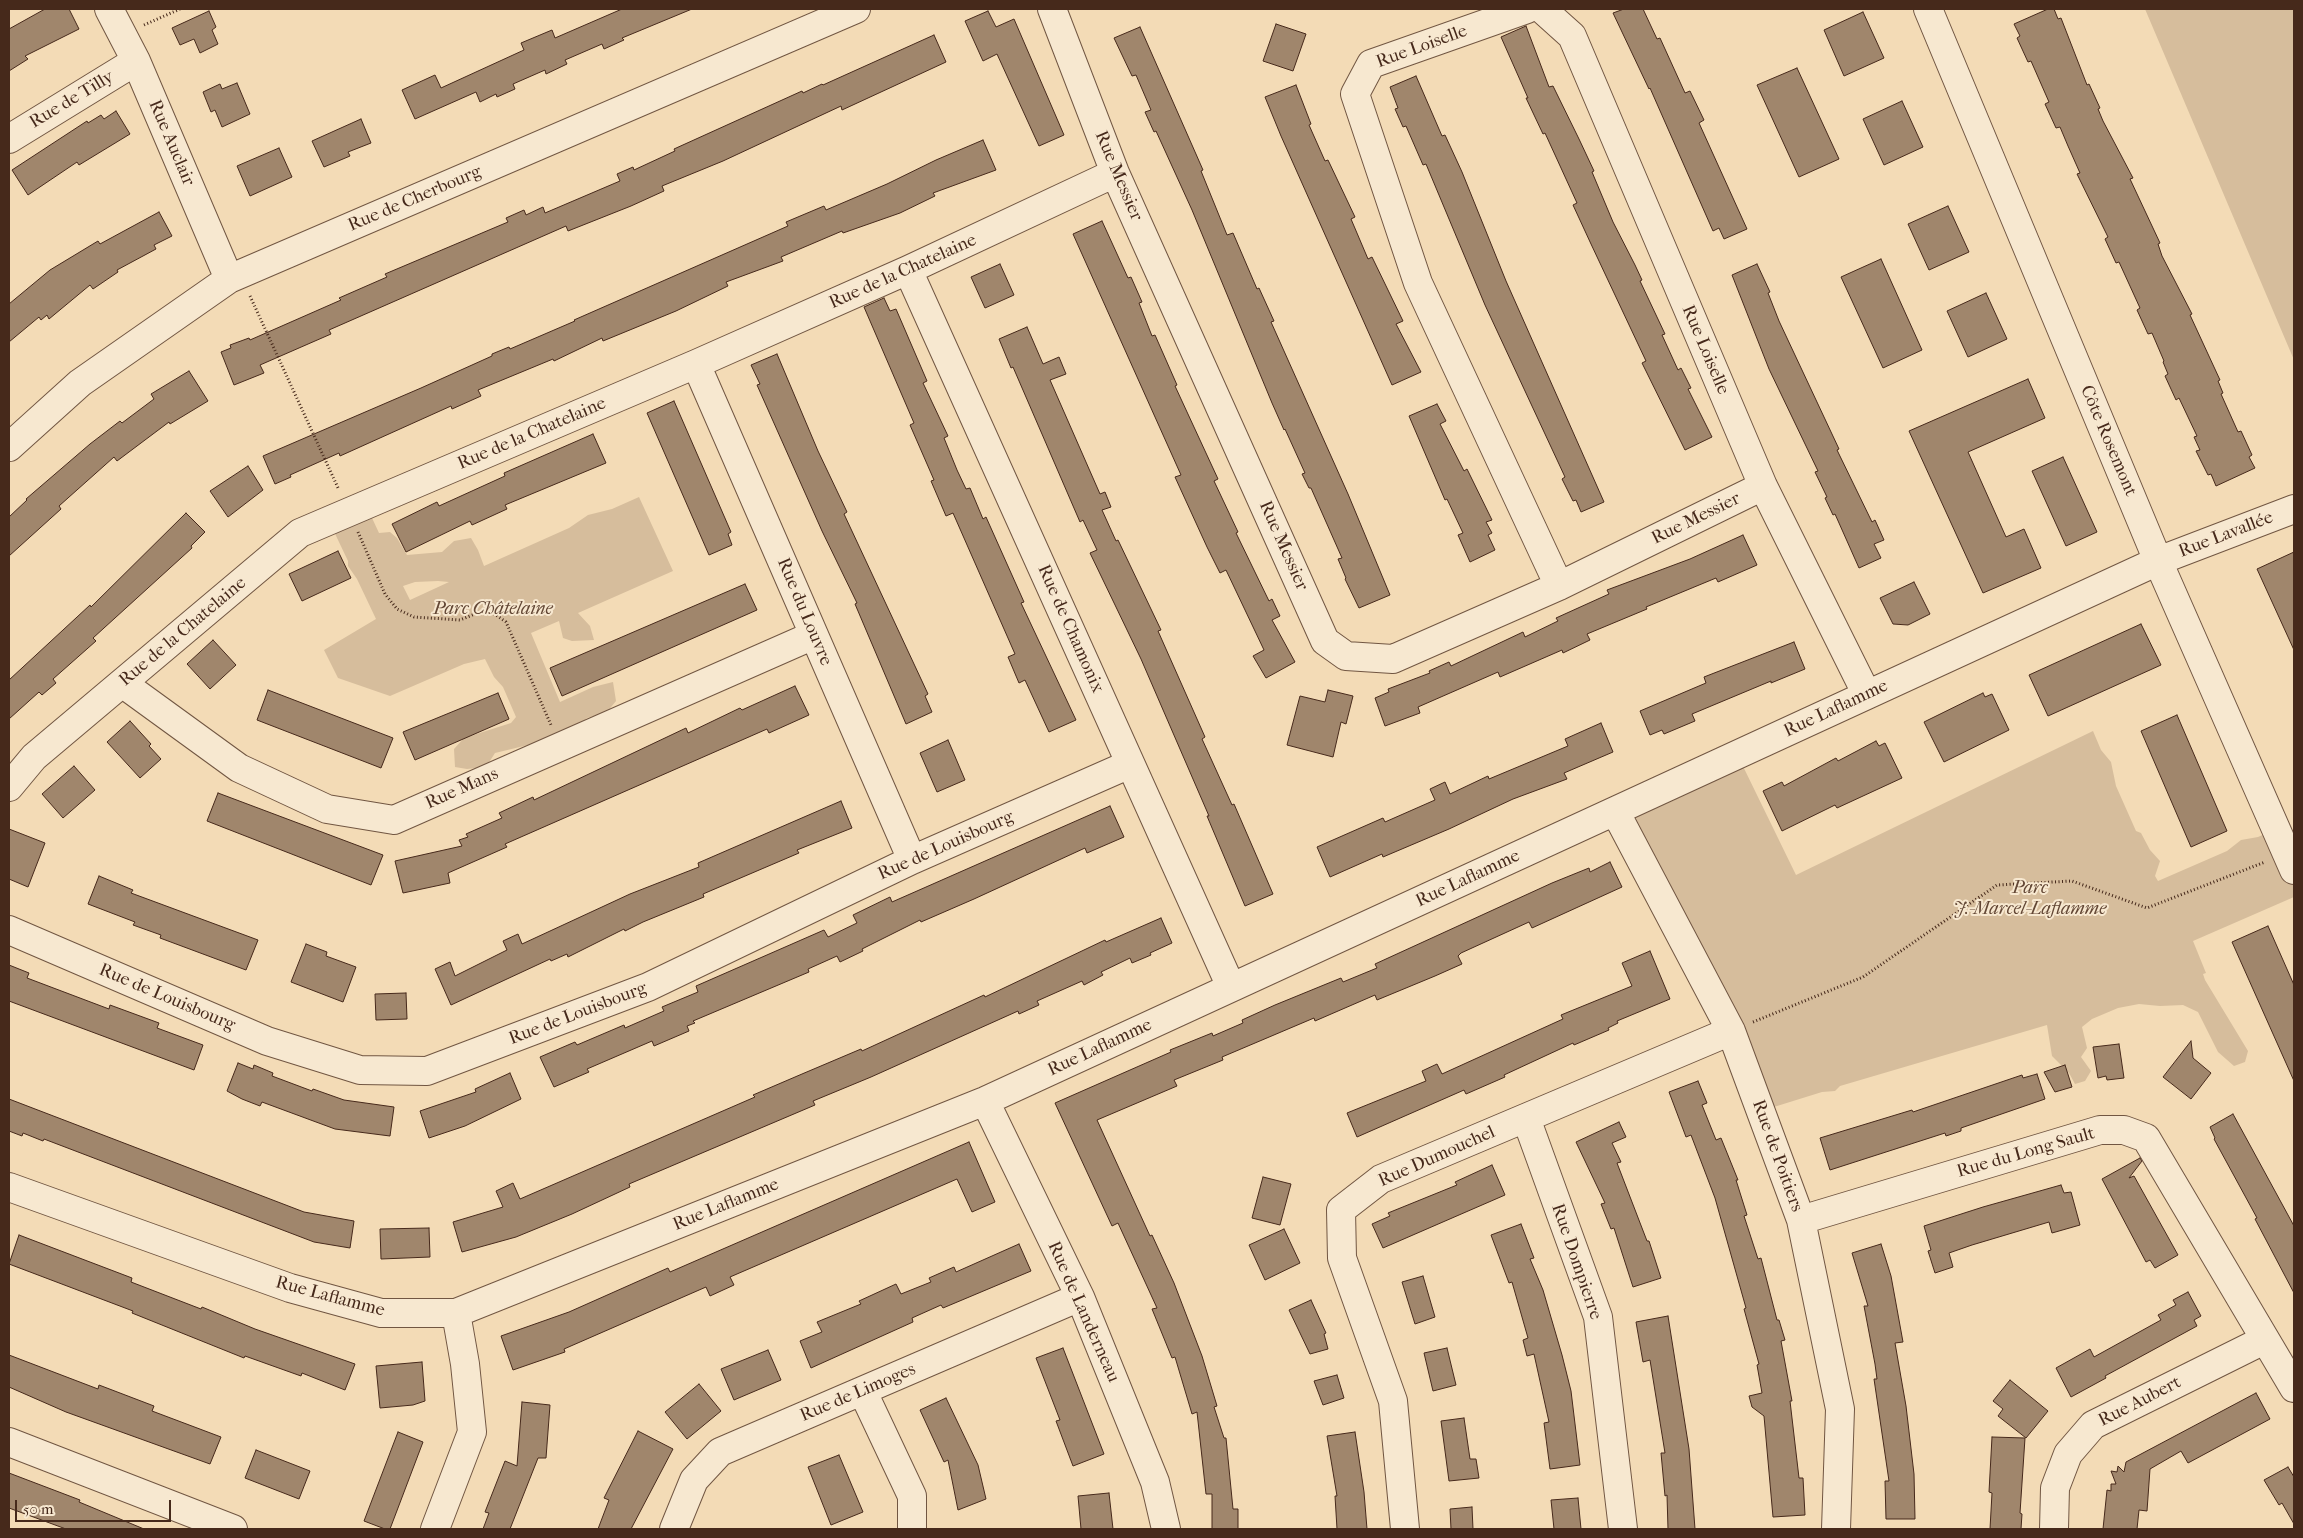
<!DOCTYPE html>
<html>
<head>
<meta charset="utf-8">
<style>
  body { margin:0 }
  #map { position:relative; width:2303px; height:1538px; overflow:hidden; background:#f3dbb6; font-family:"IM FELL French Canon",serif }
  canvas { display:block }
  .frame { position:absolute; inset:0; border:10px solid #46291b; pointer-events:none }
  .scale { position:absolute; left:15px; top:1500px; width:156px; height:22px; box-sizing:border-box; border:2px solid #46291b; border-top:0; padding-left:6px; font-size:15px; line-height:18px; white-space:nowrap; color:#46291b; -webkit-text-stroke:4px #f7e8d0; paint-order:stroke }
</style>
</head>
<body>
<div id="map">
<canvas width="2303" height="1538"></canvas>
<div class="frame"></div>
<div class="scale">50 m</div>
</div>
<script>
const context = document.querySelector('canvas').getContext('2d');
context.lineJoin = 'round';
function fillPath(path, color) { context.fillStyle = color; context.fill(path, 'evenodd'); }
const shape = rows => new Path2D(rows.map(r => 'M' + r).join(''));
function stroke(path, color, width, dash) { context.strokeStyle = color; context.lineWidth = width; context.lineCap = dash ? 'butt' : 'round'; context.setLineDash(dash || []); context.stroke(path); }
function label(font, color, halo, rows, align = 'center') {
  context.font = font + ' "IM FELL French Canon",serif'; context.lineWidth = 4; context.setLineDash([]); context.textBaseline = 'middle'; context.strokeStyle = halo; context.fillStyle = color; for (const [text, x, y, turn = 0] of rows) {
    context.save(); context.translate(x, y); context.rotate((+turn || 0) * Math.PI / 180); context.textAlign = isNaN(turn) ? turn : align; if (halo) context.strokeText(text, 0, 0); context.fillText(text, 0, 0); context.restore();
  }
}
fillPath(shape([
  [2145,9,2294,9,2294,360],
  [639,497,673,571,578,613,590,626,594,640,572,641,563,638,559,621,531,633,560,702,593,687,613,682,616,701,607,712,587,718,534,758,528,745,495,753,486,767,467,769,455,767,454,749,464,738,511,723,516,717,503,687,494,677,485,659,464,664,390,696,338,678,324,650,376,619,357,579,348,566,348,561,329,521,366,505,379,533,390,532,397,538,407,555,442,552,454,541,471,538,478,550,484,566,569,528,588,515,612,509],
  [438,581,449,582,410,600,403,586,415,582],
  [2093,731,2101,750,2111,762,2116,786,2136,831,2141,833,2150,850,2160,861,2155,876,2158,881,2227,851,2241,840,2258,837,2276,829,2294,870,2294,897,2193,941,2206,973,2203,974,2205,980,2248,1051,2245,1062,2234,1066,2218,1052,2198,1012,2183,1005,2160,1006,2139,1004,2118,1008,2092,1019,2082,1027,2087,1048,2081,1057,2091,1071,2085,1081,2075,1084,2069,1073,2052,1056,2047,1025,1840,1086,1835,1091,1822,1092,1761,1111,1615,811,1737,754,1796,875]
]), '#d6bd9c');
const building = shape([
  [45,9,69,9,79,29,25,56,28,59,9,71,9,29,45,9],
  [622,9,692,9,622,38,624,40,604,49,602,44,565,60,567,64,546,74,545,70,513,84,515,89,497,97,496,94,480,102,476,92,415,119,402,90,435,75,441,88,524,50,521,43,552,30,555,38,622,9],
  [1624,9,1643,9,1657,39,1660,38,1685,93,1690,91,1704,120,1699,123,1747,229,1724,239,1719,228,1713,231,1650,88,1649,89,1613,13,1624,9],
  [2048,9,2054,9,2058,19,2061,18,2087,85,2089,84,2100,108,2098,109,2103,121,2133,178,2130,179,2160,243,2158,244,2162,256,2192,314,2190,315,2220,380,2218,381,2223,393,2221,394,2238,432,2241,431,2252,455,2249,457,2255,468,2216,486,2211,474,2208,475,2196,451,2200,450,2194,437,2197,436,2179,398,2176,400,2165,376,2168,374,2163,362,2164,361,2152,333,2148,334,2137,310,2140,308,2119,262,2116,263,2105,239,2108,237,2077,174,2080,173,2068,146,2060,127,2056,128,2045,104,2049,102,2031,61,2028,62,2017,38,2020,36,2014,24,2048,9],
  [209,11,216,27,212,30,218,44,200,53,194,39,180,45,172,28,209,11],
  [988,11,996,27,1014,19,1064,135,1039,146,997,54,983,61,965,21,988,11],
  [1863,12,1884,58,1844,76,1824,30,1863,12],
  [1276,24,1306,34,1293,71,1263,61,1276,24],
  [1526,26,1549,87,1553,86,1579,139,1594,171,1592,172,1613,222,1635,265,1642,280,1640,281,1665,334,1662,335,1678,370,1681,368,1691,388,1688,389,1712,437,1685,450,1642,363,1646,361,1591,244,1573,205,1577,203,1545,133,1543,134,1526,98,1528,98,1501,37,1526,26],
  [1140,27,1203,170,1201,171,1227,235,1233,233,1257,289,1259,288,1274,321,1271,322,1348,494,1390,595,1359,608,1345,579,1346,578,1338,559,1342,558,1311,488,1309,488,1302,474,1305,473,1285,429,1284,430,1272,403,1192,210,1156,131,1154,132,1145,112,1151,110,1136,75,1132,76,1114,38,1140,27],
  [934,35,946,62,842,110,841,106,723,161,662,186,664,191,631,206,568,231,566,226,329,330,331,334,260,365,264,373,234,385,221,352,231,348,230,345,249,338,250,340,341,300,339,298,387,277,385,274,508,222,506,218,524,210,526,215,543,207,545,213,620,181,617,174,633,167,634,170,675,151,674,149,802,91,803,93,822,84,823,85,934,35],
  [1797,68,1839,159,1799,177,1757,85,1797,68],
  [1416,76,1442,136,1445,135,1462,172,1506,281,1604,502,1581,512,1576,500,1573,501,1562,479,1565,477,1485,305,1426,164,1423,165,1406,126,1403,127,1395,109,1398,108,1390,87,1416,76],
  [237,83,250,114,222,127,215,110,211,112,203,92,220,84,222,89,237,83],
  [1296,85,1311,124,1309,125,1325,161,1328,160,1355,217,1351,219,1368,259,1372,257,1403,321,1396,324,1421,372,1392,385,1281,136,1265,97,1296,85],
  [1902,101,1923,147,1884,165,1863,119,1902,101],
  [116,111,130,134,79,165,77,162,28,195,12,170,87,121,88,123,101,115,104,119,116,111],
  [361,119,371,143,348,152,350,156,324,167,312,141,361,119],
  [983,140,996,170,933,193,935,196,900,213,843,233,842,231,781,257,783,261,726,282,728,286,676,311,603,341,602,338,554,361,553,359,478,390,481,396,452,409,451,406,340,456,339,453,290,475,291,477,275,484,263,456,421,388,492,356,492,354,509,347,510,349,575,321,574,320,788,226,786,222,824,206,826,210,887,184,936,160,983,140],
  [279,148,292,177,250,196,237,166,279,148],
  [1948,206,1969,252,1929,270,1908,224,1948,206],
  [159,212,172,236,154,245,156,249,117,270,118,272,93,289,90,285,49,319,47,315,41,320,39,317,9,342,9,304,50,270,98,241,100,244,159,212],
  [1102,221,1128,278,1131,277,1142,302,1139,303,1152,336,1155,335,1177,385,1175,386,1218,479,1214,481,1238,532,1236,533,1269,601,1272,599,1280,616,1272,620,1295,662,1266,678,1253,656,1264,650,1226,570,1220,573,1207,547,1175,477,1181,475,1073,234,1102,221],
  [1881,259,1922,350,1883,368,1841,277,1881,259],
  [1000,264,1014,295,985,308,971,277,1000,264],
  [1757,264,1770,292,1768,293,1779,321,1839,449,1837,450,1872,522,1875,520,1884,540,1874,544,1881,558,1859,568,1835,514,1833,515,1825,498,1827,497,1815,472,1818,471,1769,369,1732,275,1757,264],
  [1986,293,2007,339,1968,357,1947,311,1986,293],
  [884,298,890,311,896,309,927,381,923,383,948,436,944,438,957,470,966,489,970,488,983,519,986,517,1024,602,1021,603,1076,720,1049,732,1025,680,1019,683,1008,657,1015,654,953,513,946,516,931,481,934,480,910,425,914,423,864,307,884,298],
  [1027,327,1043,364,1059,357,1066,374,1050,380,1100,494,1105,492,1111,507,1102,510,1116,541,1118,540,1161,630,1158,631,1205,737,1202,739,1232,805,1234,804,1273,894,1245,906,1207,816,1209,816,1141,659,1090,553,1097,550,1083,520,1080,522,1013,367,1011,368,999,339,1027,327],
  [777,354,818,451,847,512,844,514,928,694,925,696,932,712,906,724,855,604,857,603,822,531,757,385,760,384,751,365,777,354],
  [189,371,208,401,170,424,169,422,117,461,114,457,59,506,61,509,9,556,9,517,27,500,26,499,90,444,120,421,122,423,154,399,151,394,189,371],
  [2028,379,2045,418,1968,452,2006,537,2024,529,2041,568,1983,593,1909,431,2028,379],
  [674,401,731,532,728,534,732,545,709,555,647,413,674,401],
  [1437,404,1446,421,1440,424,1464,471,1467,469,1492,520,1486,522,1492,533,1488,535,1495,550,1470,562,1458,535,1463,533,1447,499,1445,500,1409,416,1437,404],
  [593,434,606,463,505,505,507,509,472,525,470,521,406,552,392,524,437,502,439,506,505,476,504,473,593,434],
  [2063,457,2097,532,2066,546,2032,471,2063,457],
  [248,466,263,490,228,517,210,491,248,466],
  [186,513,205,532,191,546,192,548,93,638,96,641,53,679,56,683,42,695,39,692,9,719,9,680,90,605,91,607,186,513],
  [1743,535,1757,565,1718,582,1716,578,1646,607,1647,609,1587,634,1590,640,1563,653,1562,650,1500,677,1498,672,1418,707,1420,713,1385,726,1375,698,1389,692,1388,689,1430,673,1429,671,1449,662,1451,666,1523,632,1525,637,1558,621,1556,618,1609,594,1607,590,1690,559,1743,535],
  [338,551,351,578,302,601,289,574,338,551],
  [2294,552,2294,650,2257,569,2294,552],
  [1914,582,1930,614,1908,625,1893,624,1880,598,1914,582],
  [745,584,757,610,562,696,550,668,745,584],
  [2141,624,2161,665,2048,716,2029,675,2141,624],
  [213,640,236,665,210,689,187,664,213,640],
  [1794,642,1805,669,1771,683,1771,681,1692,714,1695,721,1664,734,1662,730,1650,735,1640,711,1706,683,1704,677,1794,642],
  [795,686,809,715,769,733,767,729,505,844,507,847,448,873,450,883,403,893,395,861,462,846,459,840,468,837,466,834,502,818,499,813,533,797,534,800,686,728,688,733,740,708,742,710,795,686],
  [268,690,393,738,381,768,257,720,268,690],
  [1328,690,1353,696,1346,724,1341,722,1333,757,1287,745,1300,696,1325,702,1328,690],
  [498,693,509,719,415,760,403,732,498,693],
  [1983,693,1985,697,1992,694,2009,730,1944,762,1924,722,1983,693],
  [2177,715,2227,831,2191,847,2141,731,2177,715],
  [130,721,151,744,149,746,161,759,140,778,107,742,130,721],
  [1601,723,1613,752,1564,773,1567,779,1513,799,1449,829,1383,857,1382,854,1330,877,1317,847,1383,818,1385,822,1435,800,1430,789,1445,782,1450,794,1488,776,1489,779,1568,746,1565,739,1601,723],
  [948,740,965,780,937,792,920,753,948,740],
  [1876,741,1879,746,1885,743,1902,778,1837,808,1835,805,1782,831,1763,791,1782,782,1784,786,1836,758,1838,761,1876,741],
  [74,766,95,790,63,818,42,794,74,766],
  [218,793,383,855,371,885,207,821,218,793],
  [841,801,852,828,797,850,799,853,703,894,704,897,643,922,625,931,624,929,568,957,567,954,551,961,550,959,451,1005,435,969,450,962,455,976,507,950,503,941,518,934,522,944,630,894,699,867,698,863,841,801],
  [1110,806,1124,837,1087,853,1085,848,974,899,921,922,920,920,862,949,863,951,840,962,837,956,808,969,809,972,693,1021,695,1023,687,1026,689,1031,654,1046,652,1041,587,1069,589,1072,554,1087,540,1057,575,1042,577,1045,624,1025,625,1028,664,1011,662,1007,698,992,696,986,824,930,828,937,857,923,853,915,890,897,892,902,1110,806],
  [9,829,45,843,28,887,9,879,9,829],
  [1610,862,1622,887,1532,928,1529,922,1461,953,1458,956,1462,964,1435,976,1377,1000,1375,995,1315,1021,1314,1018,1222,1057,1223,1060,1174,1080,1177,1086,1097,1120,1150,1236,1152,1235,1174,1283,1202,1356,1217,1406,1214,1407,1224,1438,1226,1438,1233,1509,1238,1509,1238,1529,1212,1529,1212,1494,1206,1494,1197,1412,1192,1414,1175,1357,1172,1358,1152,1309,1157,1308,1118,1223,1112,1226,1055,1103,1171,1052,1170,1050,1212,1033,1213,1036,1243,1023,1242,1020,1275,1005,1341,978,1343,982,1377,968,1375,964,1552,883,1589,868,1590,872,1610,862],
  [99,876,133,890,131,893,258,940,246,970,160,938,161,935,133,925,135,922,88,904,99,876],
  [1161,918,1172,943,1150,953,1151,955,1132,963,1130,958,1101,972,1103,975,1084,985,1082,981,1037,1001,1039,1005,1019,1014,1018,1011,871,1077,813,1101,815,1105,629,1184,630,1187,572,1214,516,1237,462,1252,453,1222,503,1207,496,1191,513,1183,520,1199,755,1097,753,1095,802,1074,861,1049,862,1051,984,995,985,997,1105,940,1106,942,1161,918],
  [2268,926,2294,985,2294,1081,2232,942,2268,926],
  [306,944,327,952,326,956,356,967,343,1002,291,982,306,944],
  [1650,951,1670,999,1617,1021,1618,1023,1608,1028,1609,1030,1574,1045,1573,1043,1504,1075,1505,1077,1466,1094,1464,1090,1357,1137,1347,1113,1426,1081,1422,1071,1437,1064,1442,1074,1563,1019,1561,1015,1632,986,1622,963,1650,951],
  [9,965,29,973,27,978,109,1009,110,1005,159,1023,157,1028,203,1045,194,1070,9,1001,9,965],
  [406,993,407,1019,376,1020,375,994,406,993],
  [2191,1041,2193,1058,2211,1073,2191,1099,2163,1077,2191,1041],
  [2119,1044,2124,1078,2107,1080,2106,1076,2098,1078,2093,1047,2119,1044],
  [238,1063,253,1069,254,1065,273,1073,272,1076,312,1091,313,1089,344,1100,394,1107,390,1136,335,1129,262,1102,260,1106,242,1099,227,1091,238,1063],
  [2065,1065,2072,1087,2055,1092,2044,1072,2065,1065],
  [510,1073,521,1099,465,1126,429,1138,420,1111,476,1092,475,1089,510,1073],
  [2037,1074,2045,1099,1961,1128,1961,1131,1946,1136,1945,1133,1830,1170,1820,1138,1912,1110,1913,1112,2022,1075,2023,1078,2037,1074],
  [1698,1081,1707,1103,1702,1105,1716,1140,1721,1138,1738,1180,1736,1180,1747,1215,1744,1216,1758,1259,1761,1258,1777,1320,1779,1320,1785,1340,1781,1341,1792,1401,1790,1401,1799,1478,1803,1478,1805,1515,1773,1517,1764,1416,1752,1407,1749,1396,1762,1393,1757,1365,1759,1364,1744,1309,1746,1308,1715,1198,1691,1135,1686,1137,1669,1092,1698,1081],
  [9,1099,304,1212,354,1221,350,1248,314,1242,44,1139,43,1141,23,1133,22,1136,9,1131,9,1099],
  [2233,1114,2294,1226,2294,1293,2255,1219,2257,1218,2214,1139,2215,1138,2210,1127,2233,1114],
  [1619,1122,1626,1137,1612,1143,1621,1162,1617,1163,1647,1241,1649,1241,1661,1278,1633,1287,1614,1228,1611,1229,1601,1204,1605,1203,1576,1142,1619,1122],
  [969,1142,995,1202,972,1212,957,1179,730,1277,734,1285,710,1296,706,1287,564,1349,565,1352,513,1370,501,1336,569,1312,668,1268,670,1272,969,1142],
  [2140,1158,2142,1161,2129,1178,2134,1176,2178,1255,2155,1268,2150,1260,2146,1262,2102,1179,2140,1158],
  [1492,1165,1505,1195,1383,1248,1372,1224,1390,1216,1388,1213,1457,1185,1455,1182,1492,1165],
  [1263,1177,1291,1184,1280,1225,1252,1218,1263,1177],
  [2061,1185,2064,1193,2071,1192,2080,1225,2052,1233,2049,1222,1972,1245,1949,1253,1953,1267,1935,1273,1928,1251,1931,1250,1924,1226,1983,1207,2061,1185],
  [1521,1224,1534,1258,1530,1259,1543,1290,1562,1355,1571,1391,1580,1465,1550,1469,1544,1423,1549,1422,1534,1354,1527,1356,1523,1340,1528,1338,1512,1282,1509,1283,1491,1235,1521,1224],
  [429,1228,430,1257,381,1259,380,1229,429,1228],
  [1284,1229,1300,1263,1265,1280,1249,1245,1284,1229],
  [19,1235,132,1278,131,1282,201,1309,202,1307,255,1329,355,1364,345,1390,302,1373,301,1376,245,1356,244,1358,132,1313,133,1311,9,1264,19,1235],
  [1019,1244,1031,1271,943,1308,941,1305,912,1318,913,1322,811,1368,800,1341,822,1332,817,1322,861,1304,859,1301,896,1284,901,1294,931,1282,929,1278,954,1267,956,1272,1019,1244],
  [1881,1244,1891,1276,1903,1342,1895,1343,1906,1406,1914,1474,1915,1519,1886,1519,1885,1481,1889,1481,1874,1379,1877,1379,1875,1364,1864,1306,1868,1306,1852,1253,1881,1244],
  [1423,1276,1435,1317,1415,1324,1402,1282,1423,1276],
  [2188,1292,2201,1316,2194,1320,2197,1326,2105,1376,2106,1378,2071,1397,2056,1368,2090,1349,2094,1357,2161,1320,2158,1315,2176,1305,2173,1300,2188,1292],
  [1311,1300,1326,1333,1324,1334,1328,1349,1310,1354,1289,1310,1311,1300],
  [1668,1316,1689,1449,1695,1529,1668,1529,1667,1495,1665,1496,1661,1453,1665,1453,1650,1360,1643,1362,1636,1322,1668,1316],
  [1063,1348,1104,1454,1073,1466,1056,1421,1060,1420,1036,1358,1063,1348],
  [1447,1348,1456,1385,1433,1391,1424,1353,1447,1348],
  [768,1350,781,1380,734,1400,721,1369,768,1350],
  [9,1355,98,1389,99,1385,154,1406,152,1411,221,1437,210,1464,66,1412,9,1387,9,1355],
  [422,1362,425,1401,413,1405,380,1408,376,1366,422,1362],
  [1337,1375,1344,1398,1323,1405,1314,1381,1337,1375],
  [2010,1380,2048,1411,2026,1438,1998,1416,2003,1409,1993,1401,2010,1380],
  [699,1384,721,1411,687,1439,665,1412,699,1384],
  [2256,1393,2270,1419,2188,1463,2181,1451,2150,1469,2147,1511,2139,1510,2137,1529,2103,1529,2107,1490,2111,1491,2111,1484,2116,1484,2111,1471,2117,1472,2118,1466,2124,1472,2126,1462,2256,1393],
  [946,1398,978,1465,986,1499,958,1510,948,1460,944,1462,920,1410,946,1398],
  [522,1402,550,1405,546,1458,538,1458,510,1529,483,1529,489,1513,485,1512,505,1461,517,1466,522,1402],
  [1464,1418,1470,1459,1476,1459,1479,1478,1449,1481,1441,1421,1464,1418],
  [638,1431,673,1449,631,1529,598,1529,609,1500,604,1498,638,1431],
  [398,1432,423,1442,390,1529,385,1529,364,1521,398,1432],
  [1355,1432,1364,1492,1367,1529,1337,1529,1335,1496,1337,1496,1327,1436,1355,1432],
  [1992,1437,2025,1438,2020,1513,2022,1514,2021,1529,1990,1529,1992,1493,1989,1492,1992,1437],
  [256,1450,310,1471,299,1499,245,1478,256,1450],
  [839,1455,863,1512,831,1525,808,1467,839,1455],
  [2288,1467,2294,1477,2294,1524,2282,1503,2279,1505,2264,1480,2288,1467],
  [9,1473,80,1500,79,1502,144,1529,66,1529,9,1508,9,1473],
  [1109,1493,1113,1529,1081,1529,1078,1496,1109,1493],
  [1578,1498,1581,1529,1554,1529,1551,1500,1578,1498],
  [1472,1507,1473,1529,1451,1529,1450,1509,1472,1507]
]);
fillPath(building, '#a0866c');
stroke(building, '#46291b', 1);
const minor = shape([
  [109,9,136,61,229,279],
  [1052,9,1115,173,1325,641,1346,656,1393,659,1559,586,1763,486],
  [1527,9,1371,64,1355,94,1418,283,1559,586],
  [1542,9,1572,36,1763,486,1867,695],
  [1928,9,2158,561,2294,870],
  [9,139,136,61],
  [908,270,1231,987],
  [696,364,912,860],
  [9,447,80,383,229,279,856,9],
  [122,683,239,768,327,809,394,820,814,635],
  [9,787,34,757,300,533,696,364,908,270,1115,173],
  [1615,811,1731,1031,1801,1220,1840,1409,1836,1529],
  [9,930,267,1041,360,1070,427,1071,648,987,912,860,1130,764],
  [985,1101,1080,1297,1155,1482,1166,1529],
  [1526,1118,1598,1317,1623,1529],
  [9,1187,290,1288,381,1313,456,1313,985,1101,2158,561,2294,509],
  [1801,1220,2100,1130,2124,1130,2146,1138,2294,1388],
  [863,1392,912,1496,912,1529],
  [9,1442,233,1529],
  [435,1529,472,1432,465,1364,456,1313],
  [674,1529,694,1480,720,1452,1080,1297],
  [1405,1529,1393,1401,1342,1258,1341,1210,1381,1179,1731,1031],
  [2054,1529,2055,1488,2068,1454,2093,1425,2264,1340]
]);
stroke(minor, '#715642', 30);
stroke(shape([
  [144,25,180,9],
  [250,296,339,490],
  [358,532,385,594,397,609,414,617,460,620,487,609,506,622,551,725],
  [1753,1022,1863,977,1997,885,2072,881,2147,908,2265,862]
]), '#46291b', 3, [1, 2.5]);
stroke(minor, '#f7e8d0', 28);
label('18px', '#46291b', '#f7e8d0', [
  ["Rue Loiselle",1422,47,-20],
  ["Rue de Tilly",72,100,-31],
  ["Rue Auclair",171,143,67],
  ["Rue Messier",1118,176,67],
  ["Rue de Cherbourg",415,199,-23],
  ["Rue de la Chatelaine",903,272,-24],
  ["Rue Loiselle",1705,350,67],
  ["Rue de la Chatelaine",532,434,-23],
  ["Côte Rosemont",2108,441,67],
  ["Rue Messier",1696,519,-26],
  ["Rue Lavallée",2226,535,-21],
  ["Rue Messier",1283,546,66],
  ["Rue du Louvre",804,612,67],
  ["Rue de Chamonix",1070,629,66],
  ["Rue de la Chatelaine",183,632,-40],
  ["Rue Laflamme",1836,709,-25],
  ["Rue Mans",462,789,-24],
  ["Rue de Louisbourg",946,846,-24],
  ["Rue Laflamme",1468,879,-25],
  ["Rue de Louisbourg",167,998,23],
  ["Rue de Louisbourg",578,1014,-21],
  ["Rue Laflamme",1100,1048,-25],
  ["Rue du Long Sault",2026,1153,-16],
  ["Rue de Poitiers",1777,1156,70],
  ["Rue Dumouchel",1437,1157,-24],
  ["Rue Laflamme",726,1205,-22],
  ["Rue Dompierre",1576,1262,71],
  ["Rue Laflamme",330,1297,15],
  ["Rue de Landerneau",1083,1312,66],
  ["Rue de Limoges",858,1393,-23],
  ["Rue Aubert",2140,1402,-27]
]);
label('italic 18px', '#634735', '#f7e8d0', [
  ["Parc Châtelaine",493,610],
  ["Parc",2030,889],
  ["J.-Marcel-Laflamme",2030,910]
]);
</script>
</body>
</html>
